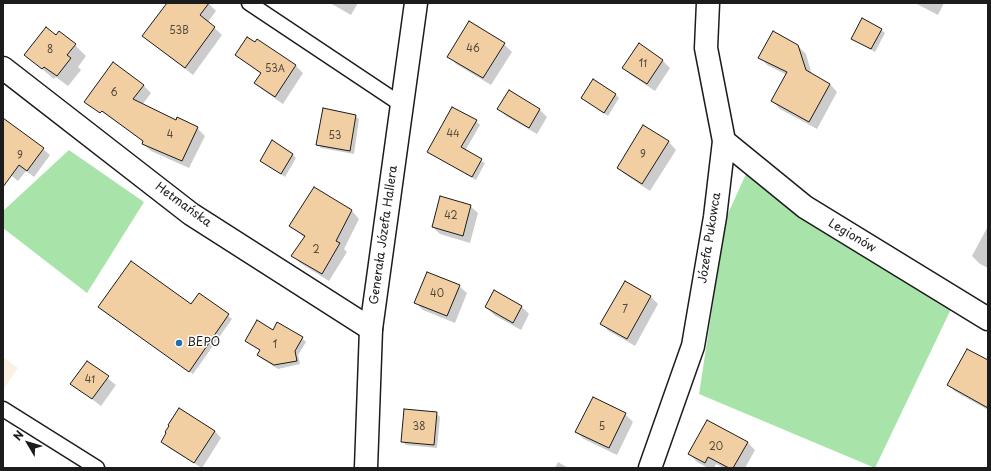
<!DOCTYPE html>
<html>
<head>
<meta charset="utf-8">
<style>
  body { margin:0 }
  #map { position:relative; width:991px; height:471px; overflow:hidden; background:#fff; font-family:"Playpen Sans",sans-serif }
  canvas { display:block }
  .frame { position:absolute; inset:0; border:4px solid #1c1c1c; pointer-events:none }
  .north { position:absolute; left:8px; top:423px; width:40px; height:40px; -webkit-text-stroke:3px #fff; paint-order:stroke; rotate:308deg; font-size:11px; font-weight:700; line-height:16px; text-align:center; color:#1c1c1c }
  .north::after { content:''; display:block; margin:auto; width:14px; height:18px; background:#1c1c1c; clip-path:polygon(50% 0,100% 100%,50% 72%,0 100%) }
</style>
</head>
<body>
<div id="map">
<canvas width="991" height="471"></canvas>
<div class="frame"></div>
<div class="north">N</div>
</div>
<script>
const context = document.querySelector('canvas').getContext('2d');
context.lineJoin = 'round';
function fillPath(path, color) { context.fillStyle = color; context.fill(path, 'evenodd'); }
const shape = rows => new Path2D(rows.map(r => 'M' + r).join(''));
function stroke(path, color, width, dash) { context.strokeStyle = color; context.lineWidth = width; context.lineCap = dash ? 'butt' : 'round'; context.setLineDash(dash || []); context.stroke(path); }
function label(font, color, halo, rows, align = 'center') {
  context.font = font + ' "Playpen Sans",sans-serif'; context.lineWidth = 3; context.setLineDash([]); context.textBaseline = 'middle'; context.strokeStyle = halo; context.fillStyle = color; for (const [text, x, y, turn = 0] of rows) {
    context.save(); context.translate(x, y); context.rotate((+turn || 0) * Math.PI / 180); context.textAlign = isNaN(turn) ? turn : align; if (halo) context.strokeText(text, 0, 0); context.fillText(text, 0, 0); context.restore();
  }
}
fillPath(shape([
  [3,357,18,368,3,390]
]), '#fbf1e3');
fillPath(shape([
  [69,150,144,202,87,293,3,228,3,211],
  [746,174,952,307,875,468,699,394,726,218]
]), '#a8e4aa');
fillPath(shape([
  [168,3,208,3,216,11,208,22,222,35,193,75,143,36],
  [330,3,358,3,351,15],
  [915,3,944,3,938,15],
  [881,30,885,33,875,52,852,39],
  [56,36,75,45,86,56,78,67,81,70,68,86,56,77,54,79,25,55],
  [258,40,296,66,303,73,283,104,263,90,256,83,261,74,237,55,255,43],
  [504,44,512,52,491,85,456,64,449,56],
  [639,45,663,61,670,68,655,91,631,75,623,68],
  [798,46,806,54,812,75,830,84,837,92,817,129,780,109,772,101,787,75,767,65,760,57],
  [143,85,151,93,142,105,177,121,197,128,205,136,189,168,151,151,143,143,144,142,101,111],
  [615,94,619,98,608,116,582,98],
  [499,109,539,109,547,117,537,134,506,116],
  [355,116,359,119,354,154,321,148,317,144],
  [476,121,480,125,465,151,485,163,476,180,428,152],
  [644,126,669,142,676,150,650,191,626,175,618,168],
  [3,129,43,149,50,155,34,177,26,171,18,181,3,169],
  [292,154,296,158,285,177,261,161],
  [314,189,352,211,359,219,344,249,347,252,329,281,300,263,293,256,305,238,290,226],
  [470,206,478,213,470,243,440,234,433,227],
  [988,226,988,268,980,264,972,256],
  [459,286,467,293,455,323,423,310,416,303],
  [199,294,232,319,193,374,103,311,191,306],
  [651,297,658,304,635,346,609,331,602,324],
  [521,306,529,314,521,330,494,315,486,307],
  [273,331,302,338,306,342,298,355,300,364,278,369,262,359,258,355,261,351,247,341],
  [87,362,116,385,101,406,72,384],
  [988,362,988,410,956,392,948,385],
  [436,413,440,417,437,448,406,445,402,441],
  [625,414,633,422,617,455,584,439,576,432],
  [215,431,221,438,202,468,169,448,162,441],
  [747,442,755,450,745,468,724,468,716,464,714,468,708,468,697,462,689,454],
  [558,462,568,468,555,468]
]), '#0003');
const building = shape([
  [167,3,209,3,200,15,215,27,185,68,142,36,167,3],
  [862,18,882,29,871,49,851,39,862,18],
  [469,21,505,43,483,78,447,57,469,21],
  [46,27,56,35,59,31,76,44,67,55,71,58,57,76,44,67,42,69,24,55,46,27],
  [773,31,798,45,806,70,830,84,809,122,771,101,787,72,758,58,773,31],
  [247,37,255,42,257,39,296,65,275,97,254,83,261,73,235,55,247,37],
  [639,43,663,60,647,84,622,68,639,43],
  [113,62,144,85,133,99,176,120,177,117,198,127,182,161,142,144,143,141,102,111,100,113,84,102,113,62],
  [593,79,616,94,604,113,581,98,593,79],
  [509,90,540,109,529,128,497,109,509,90],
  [452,107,477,120,461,147,482,159,472,177,427,152,452,107],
  [323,108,356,115,350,151,316,145,323,108],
  [3,118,44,148,27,171,19,165,3,187,3,118],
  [643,125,669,141,642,184,617,168,643,125],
  [272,140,293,154,281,174,260,161,272,140],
  [314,187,352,210,336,241,340,243,322,274,291,256,305,236,289,226,314,187],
  [440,196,471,205,463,236,432,227,440,196],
  [131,261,191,304,199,293,229,314,189,372,98,307,131,261],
  [427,272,460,285,447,316,414,303,427,272],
  [625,281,651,296,627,339,600,324,625,281],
  [494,290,522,306,513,323,485,307,494,290],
  [257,320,273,330,277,322,303,337,295,351,297,361,274,365,257,355,260,350,245,341,257,320],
  [967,349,988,360,988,408,947,385,967,349],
  [87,361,109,376,92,399,70,384,87,361],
  [593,397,626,413,609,448,575,432,593,397],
  [179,408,215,431,194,463,161,442,166,433,165,432,169,426,168,425,179,408],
  [404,409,437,412,434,445,401,442,404,409],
  [707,420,748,442,733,468,729,468,708,457,705,463,688,454,707,420]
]);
fillPath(building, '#f2cfa2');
stroke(building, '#1c1c1c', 1);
const lane = shape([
  [249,3,402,105],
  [3,409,97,468]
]);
const street = shape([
  [3,68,191,214,371,329],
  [724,141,805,207,988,319],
  [650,468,693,346,715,217,724,141,706,48,708,3]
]);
const secondary = shape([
  [366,468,371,329,416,3]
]);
stroke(lane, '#1c1c1c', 17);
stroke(street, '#1c1c1c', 25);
stroke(secondary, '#1c1c1c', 25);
stroke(lane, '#fff', 14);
stroke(street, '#fff', 22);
stroke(secondary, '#fff', 22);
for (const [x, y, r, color] of [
  [179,343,4,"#1f6fb2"]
]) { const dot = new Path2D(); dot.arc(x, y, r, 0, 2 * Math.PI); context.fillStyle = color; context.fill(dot); stroke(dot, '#fff', 1.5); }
label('10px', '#52493e', null, [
  ["53B",179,31],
  ["46",473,49],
  ["8",50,50],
  ["11",643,64],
  ["53A",275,69],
  ["6",114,93],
  ["44",453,134],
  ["4",170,135],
  ["53",335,136],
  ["9",643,155],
  ["9",20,156],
  ["42",451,216],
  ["2",316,250],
  ["40",437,294],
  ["7",625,310],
  ["1",275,345],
  ["41",90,380],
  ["38",419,427],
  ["5",602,427],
  ["20",716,447]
]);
label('12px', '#1c1c1c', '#fff', [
  ["Hetmańska",183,205,36],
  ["Generała Józefa Hallera",384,235,-82],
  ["Legionów",852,236,31],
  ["Józefa Pukowca",710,238,-81]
]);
label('12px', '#1c1c1c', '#fff', [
  ["BEPO",187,343]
], 'left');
</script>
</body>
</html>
